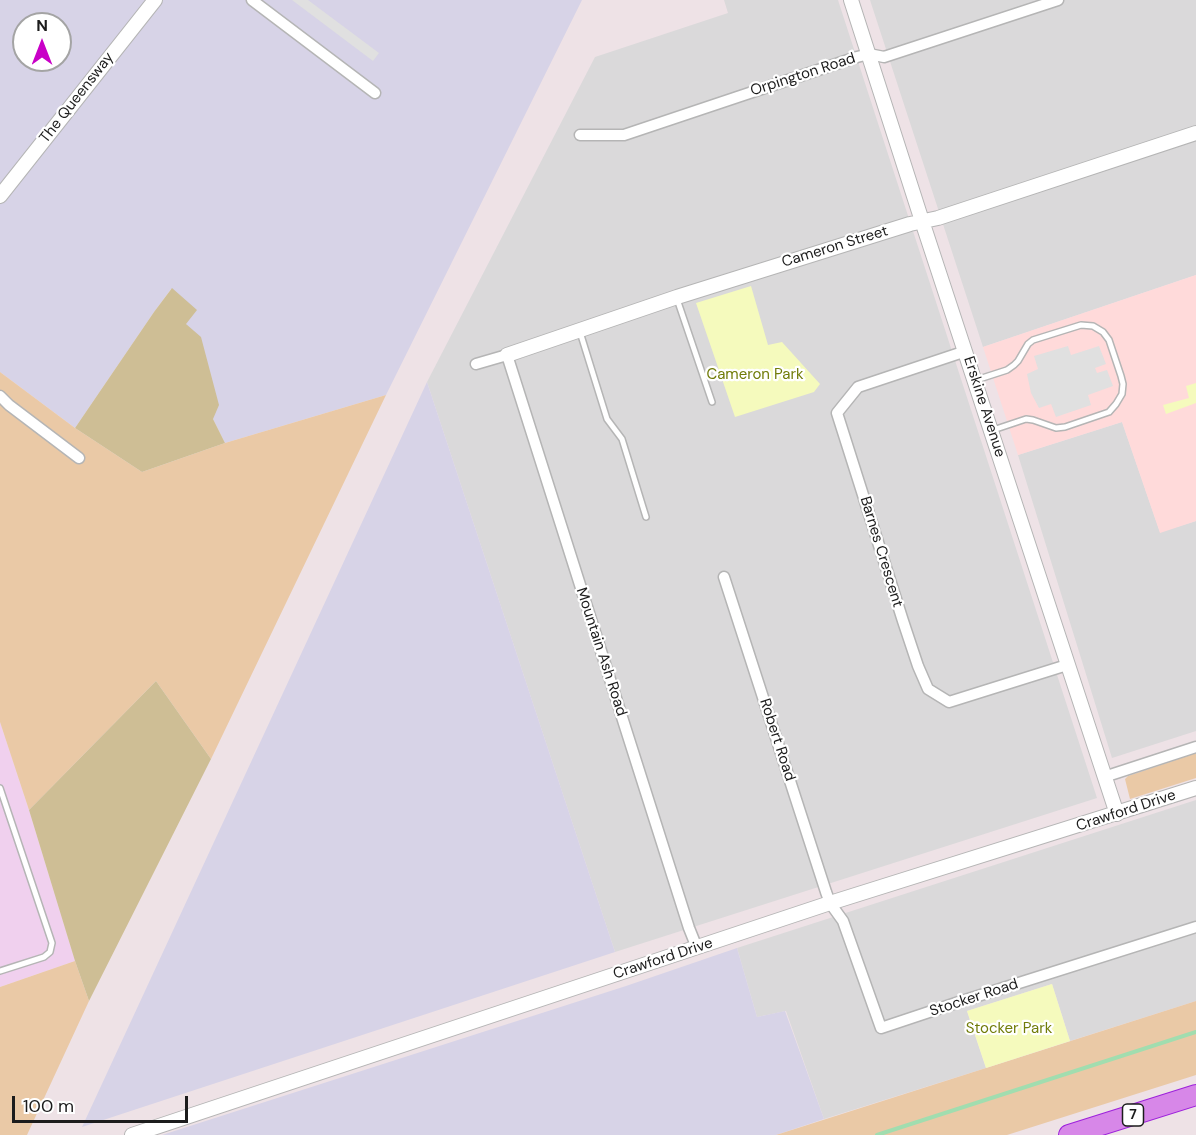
<!DOCTYPE html>
<html>
<head>
<meta charset="utf-8">
<style>
  body { margin:0 }
  #map { position:relative; width:1196px; height:1135px; overflow:hidden; background:#eee2e6; font-family:"DM Sans",sans-serif }
  canvas { display:block }
  .north { position:absolute; left:12px; top:12px; width:60px; height:60px; box-sizing:border-box; background:#fff; border:2px solid #a4a4a4; border-radius:50%; rotate:0deg; font-size:16px; font-weight:700; line-height:24px; text-align:center; color:#1c1c1c }
  .north::after { content:''; display:block; margin:auto; width:21px; height:27px; background:#c900c7; clip-path:polygon(50% 0,100% 100%,50% 72%,0 100%) }
  .scale { position:absolute; left:12px; top:1096px; width:176px; height:27px; box-sizing:border-box; border:3px solid #1c1c1c; border-top:0; padding-left:8px; font-size:18px; line-height:21px; white-space:nowrap; color:#1c1c1c; -webkit-text-stroke:4px #fff; paint-order:stroke }
</style>
</head>
<body>
<div id="map">
<canvas width="1196" height="1135"></canvas>
<div class="north">N</div>
<div class="scale">100 m</div>
</div>
<script>
const context = document.querySelector('canvas').getContext('2d');
context.lineJoin = 'round';
function fillPath(path, color) { context.fillStyle = color; context.fill(path, 'evenodd'); }
const shape = rows => new Path2D(rows.map(r => 'M' + r).join(''));
function stroke(path, color, width, dash) { context.strokeStyle = color; context.lineWidth = width; context.lineCap = dash ? 'butt' : 'round'; context.setLineDash(dash || []); context.stroke(path); }
function label(font, color, halo, rows, align = 'center') {
  context.font = font + ' "DM Sans",sans-serif'; context.lineWidth = 4.5; context.setLineDash([]); context.textBaseline = 'middle'; context.strokeStyle = halo; context.fillStyle = color; for (const [text, x, y, turn = 0] of rows) {
    context.save(); context.translate(x, y); context.rotate((+turn || 0) * Math.PI / 180); context.textAlign = isNaN(turn) ? turn : align; if (halo) context.strokeText(text, 0, 0); context.fillText(text, 0, 0); context.restore();
  }
}
fillPath(shape([
  [724,0,838,0,1097,798,615,952,427,382,595,57,728,13],
  [870,0,1196,0,1196,275,983,347],
  [1122,422,1160,532,1196,521,1196,731,1112,758,1018,455],
  [1196,800,1196,1001,1070,1041,1052,984,967,1011,986,1068,824,1119,786,1011,757,1017,737,948]
]), '#dad9da');
fillPath(shape([
  [0,722,29,810,75,961,0,987]
]), '#f0d0ee');
fillPath(shape([
  [0,0,582,0,386,395,225,443,213,419,186,324,171,289,154,312,75,428,0,372],
  [24,24,60,24,60,60,24,60],
  [427,382,615,952,82,1127],
  [737,948,757,1017,785,1011,824,1119,776,1135,162,1135,626,986]
]), '#d7d3e7');
fillPath(shape([
  [1196,275,1196,521,1160,533,1122,422,1018,455,983,347]
]), '#ffdada');
fillPath(shape([
  [0,372,75,428,142,472,225,443,386,395,211,759,156,681,29,810,0,722],
  [1196,753,1196,778,1130,799,1125,779,1128,776],
  [75,961,89,1001,27,1135,0,1135,0,987],
  [1196,1001,1196,1075,1007,1135,776,1135]
]), '#eac9a6');
fillPath(shape([
  [172,288,197,310,186,324,201,337,219,405,213,419,225,443,142,472,75,428,154,312],
  [156,681,211,759,89,1001,75,961,29,810]
]), '#cebe95');
fillPath(shape([
  [751,286,768,345,782,342,820,384,814,392,735,417,696,303],
  [1196,383,1196,403,1166,414,1163,405,1189,398,1186,386],
  [1052,984,1070,1041,986,1068,967,1011]
]), '#f5fabd');
fillPath(shape([
  [292,0,308,0,379,53,373,61],
  [1068,346,1071,355,1099,346,1106,364,1095,368,1097,373,1107,370,1113,386,1088,395,1091,405,1056,417,1051,404,1039,408,1031,393,1027,374,1038,369,1034,356]
]), '#e0e0e0');
stroke(shape([
  [877,1135,1196,1032]
]), '#a1ddaf', 4);
const service = shape([
  [677,299,712,402],
  [580,332,607,419,622,439,646,517],
  [976,380,1007,370,1014,365,1018,361,1028,344,1033,340,1081,325,1093,326,1103,332,1109,340,1121,376,1123,384,1122,394,1116,404,1109,412,1065,427,1056,428,1033,420,1026,419,993,430],
  [0,788,52,943,50,952,44,957,0,971]
]);
const minor = shape([
  [252,0,375,93],
  [580,135,624,135,857,57,869,54,884,57,1058,0],
  [966,351,858,387,837,413,903,621,918,666,928,689,949,702,1067,665],
  [476,364,507,355,689,928,697,948],
  [0,396,9,405,79,458],
  [724,577,826,892,830,903,843,921,881,1028,962,1001,1196,927],
  [1104,777,1196,747]
]);
const tertiary = shape([
  [851,0,922,221,1117,814],
  [0,196,155,0],
  [507,355,677,297,910,224,938,218,1196,133],
  [132,1135,830,903,1196,788]
]);
const motorway = shape([
  [1069,1135,1196,1095]
]);
stroke(service, '#b5b5b5', 8);
stroke(minor, '#b5b5b5', 13);
stroke(tertiary, '#b5b5b5', 16);
stroke(motorway, '#9d20db', 22);
stroke(service, '#fff', 5);
stroke(minor, '#fff', 10);
stroke(tertiary, '#fff', 14);
stroke(motorway, '#d787e8', 20);
for (const [x, y, w] of [
  [1133,1115,21]
]) { const box = new Path2D(); box.roundRect(x - w / 2, y - 11, w, 22, 4.5); context.fillStyle = '#fff'; context.fill(box); stroke(box, '#1c1c1c', 1.5); }
label('bold 14px', '#1c1c1c', null, [
  ["7",1133,1115]
]);
label('15px', '#1c1c1c', '#fff', [
  ["Orpington Road",803,75,-18],
  ["The Queensway",77,98,-52],
  ["Cameron Street",835,247,-17],
  ["Erskine Avenue",984,407,72],
  ["Barnes Crescent",881,552,73],
  ["Mountain Ash Road",601,652,72],
  ["Robert Road",777,740,72],
  ["Crawford Drive",1126,811,-18],
  ["Crawford Drive",663,959,-18],
  ["Stocker Road",974,998,-18]
]);
label('15px', '#717c09', '#fff', [
  ["Cameron Park",755,375],
  ["Stocker Park",1009,1029]
]);
</script>
</body>
</html>
